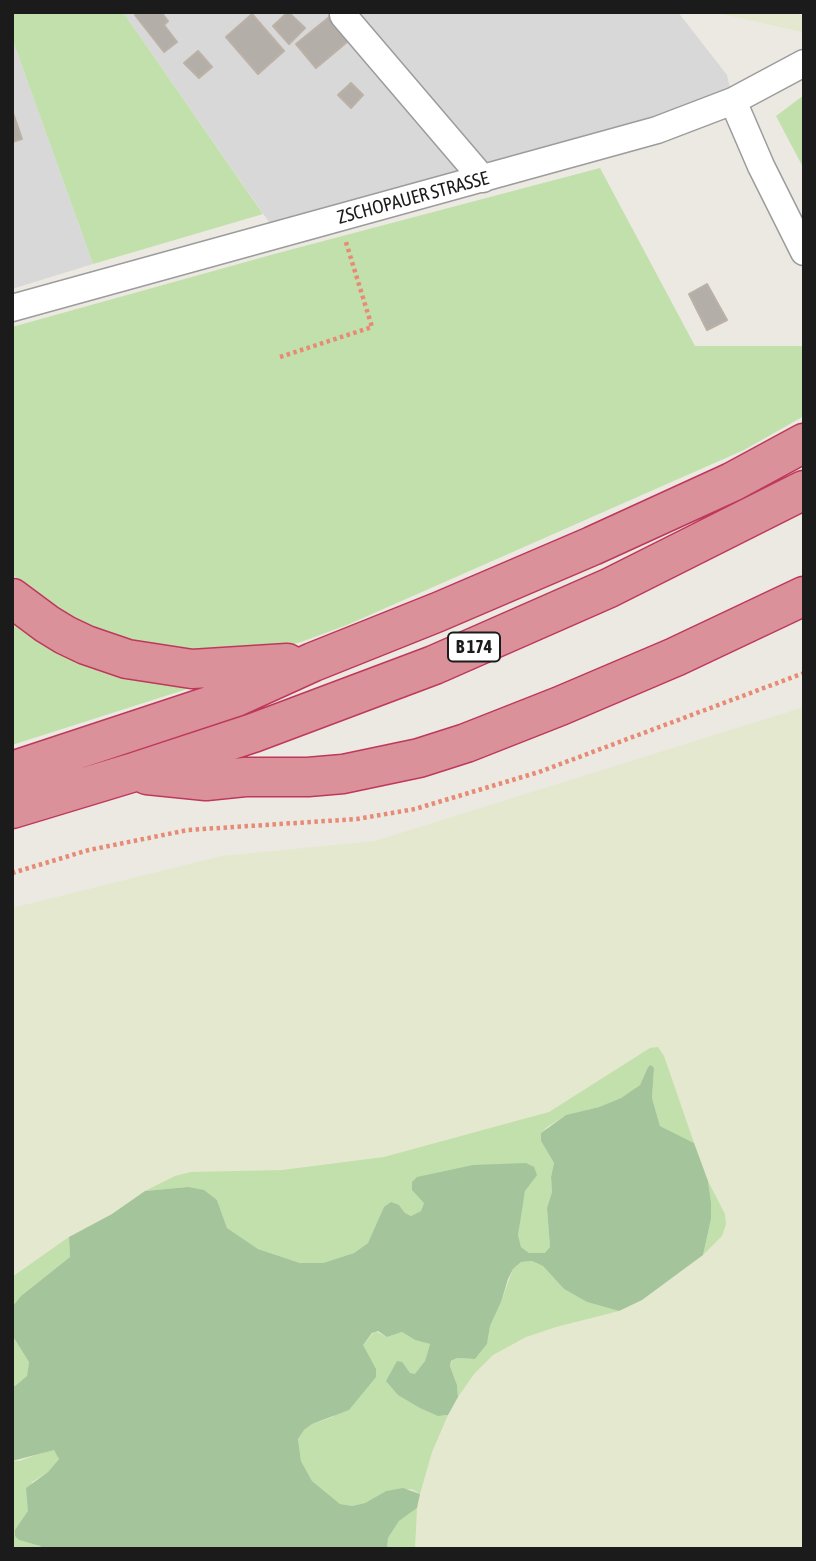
<!DOCTYPE html>
<html>
<head>
<meta charset="utf-8">
<style>
  body { margin:0 }
  #map { position:relative; width:816px; height:1561px; overflow:hidden; background:#ebe9e1; font-family:"Asap Condensed",sans-serif }
  canvas { display:block }
  .frame { position:absolute; inset:0; border:14px solid #1b1b1b; pointer-events:none }
</style>
</head>
<body>
<div id="map">
<canvas width="816" height="1561"></canvas>
<div class="frame"></div>
</div>
<script>
const context = document.querySelector('canvas').getContext('2d');
context.lineJoin = 'round';
function fillPath(path, color) { context.fillStyle = color; context.fill(path, 'evenodd'); }
const shape = rows => new Path2D(rows.map(r => 'M' + r).join(''));
function stroke(path, color, width, dash) { context.strokeStyle = color; context.lineWidth = width; context.lineCap = dash ? 'butt' : 'round'; context.setLineDash(dash || []); context.stroke(path); }
function label(font, color, halo, rows, align = 'center') {
  context.font = font + ' "Asap Condensed",sans-serif'; context.lineWidth = 7; context.setLineDash([]); context.textBaseline = 'middle'; context.strokeStyle = halo; context.fillStyle = color; for (const [text, x, y, turn = 0] of rows) {
    context.save(); context.translate(x, y); context.rotate((+turn || 0) * Math.PI / 180); context.textAlign = isNaN(turn) ? turn : align; if (halo) context.strokeText(text, 0, 0); context.fillText(text, 0, 0); context.restore();
  }
}
fillPath(shape([
  [123,12,678,12,727,75,733,101,278,235],
  [12,38,93,264,12,289]
]), '#d9d8d8');
fillPath(shape([
  [714,12,804,12,804,31,802,32],
  [804,707,804,1549,12,1549,12,908,222,856,375,841]
]), '#e4e8ce');
fillPath(shape([
  [12,12,123,12,263,214,93,264,12,38],
  [804,95,804,169,776,116],
  [600,168,695,346,804,346,804,416,744,450,347,625,301,642,275,649,227,655,113,638,71,619,40,598,12,574,12,327,278,253],
  [12,616,206,683,12,745],
  [658,1047,664,1056,694,1143,660,1126,652,1098,654,1068,648,1067,640,1085,621,1098,599,1107,566,1115,547,1127,541,1133,541,1141,554,1163,551,1177,552,1192,547,1208,550,1247,546,1253,529,1253,521,1247,518,1235,520,1218,525,1191,529,1184,424,1203,421,1211,411,1216,405,1213,399,1205,375,1229,368,1243,354,1253,323,1263,300,1263,258,1249,227,1228,217,1200,188,1187,145,1191,175,1176,191,1172,282,1170,384,1157,549,1112,650,1048],
  [708,1181,725,1214,726,1224,722,1236,703,1255,711,1219,711,1202],
  [69,1237,70,1257,21,1296,12,1307,12,1277],
  [532,1261,543,1266,564,1289,587,1302,619,1311,556,1327,526,1337,493,1355,474,1374,458,1397,457,1385,450,1366,452,1361,457,1358,475,1359,487,1344,490,1326,501,1302,513,1269,521,1262],
  [375,1331,387,1337,402,1332,415,1340,430,1344,425,1361,415,1375,410,1373,402,1362,442,1416,448,1415,432,1452,420,1494,412,1489,386,1491,365,1503,352,1506,340,1504,312,1481,301,1461,298,1439,304,1430,312,1424,333,1417,364,1348,363,1345],
  [12,1335,29,1362,27,1376,15,1386,12,1386],
  [49,1450,55,1450,59,1459,48,1472,32,1482,28,1511,19,1540,40,1546,43,1549,12,1549,12,1461,20,1461],
  [417,1508,415,1549,387,1549,388,1538,399,1521]
]), '#c2e0ac');
fillPath(shape([
  [651,1065,654,1068,652,1098,660,1126,694,1143,708,1181,711,1202,711,1219,703,1255,642,1300,619,1311,587,1302,564,1289,543,1266,532,1261,521,1262,513,1269,508,1279,501,1302,490,1326,487,1344,475,1359,457,1358,451,1361,450,1366,457,1385,458,1397,448,1415,438,1416,420,1408,398,1395,386,1381,397,1361,402,1362,410,1373,415,1374,425,1361,430,1344,415,1340,402,1332,387,1337,378,1331,372,1333,363,1345,376,1369,376,1377,349,1410,312,1424,304,1430,298,1439,301,1461,312,1481,340,1504,352,1506,365,1503,386,1491,403,1488,420,1494,417,1508,399,1521,388,1538,387,1549,43,1549,40,1546,19,1540,15,1536,15,1530,28,1511,26,1488,48,1472,59,1459,54,1450,12,1461,12,1386,15,1386,27,1376,29,1362,12,1335,12,1307,21,1296,70,1257,69,1237,112,1214,145,1191,188,1187,204,1190,217,1200,227,1228,258,1249,300,1263,323,1263,354,1253,368,1243,384,1207,391,1202,399,1205,405,1213,411,1216,421,1211,424,1203,412,1190,412,1182,417,1177,473,1165,526,1163,534,1167,537,1175,525,1191,518,1235,521,1247,529,1253,545,1253,550,1247,547,1208,552,1192,551,1177,554,1163,541,1141,541,1133,566,1115,599,1107,621,1098,640,1085,648,1067]
]), '#a4c59b');
const building = shape([
  [139,12,161,12,168,21,164,25,177,42,164,52,135,15,139,12],
  [288,12,305,28,289,44,273,26,288,12],
  [252,14,284,51,258,74,226,37,252,14],
  [333,14,353,37,316,68,296,44,333,14],
  [198,51,212,67,199,78,184,63,198,51],
  [351,83,363,95,351,108,338,95,351,83],
  [12,110,22,139,12,142,12,110],
  [707,284,727,320,707,330,689,294,707,284]
]);
fillPath(building, '#b4aea8');
stroke(building, '#bbb1a6', 2);
const minor = shape([
  [343,15,483,179],
  [733,101,761,166,804,252],
  [12,308,657,130,733,101,804,63]
]);
const highway = shape([
  [12,598,47,624,65,635,86,645,127,659,192,669,287,663],
  [12,771,236,697,313,662,438,612,592,546,732,482,804,443],
  [147,775,206,781,245,777,308,777,343,774,419,758,466,743,560,706,675,657,804,596],
  [12,809,131,773,253,733,434,665,609,588,804,490]
]);
stroke(minor, '#9c9c9c', 29);
stroke(highway, '#bf385c', 41);
stroke(shape([
  [280,357,372,327,345,239],
  [12,873,89,850,188,830,357,819,415,809,539,772,804,673]
]), '#e78a76', 4.5, [3.5, 3.5]);
stroke(minor, '#fff', 26);
stroke(highway, '#da9199', 38);
for (const [x, y, w] of [
  [474,647,52]
]) { const box = new Path2D(); box.roundRect(x - w / 2, y - 14.5, w, 29, 5); context.fillStyle = '#fff'; context.fill(box); stroke(box, '#1b1b1b', 2); }
label('bold 18px', '#1b1b1b', null, [
  ["B 174",474,647]
]);
label('19px', '#1b1b1b', '#fff', [
  ["ZSCHOPAUER STRASSE",413,198,-15]
]);
</script>
</body>
</html>
